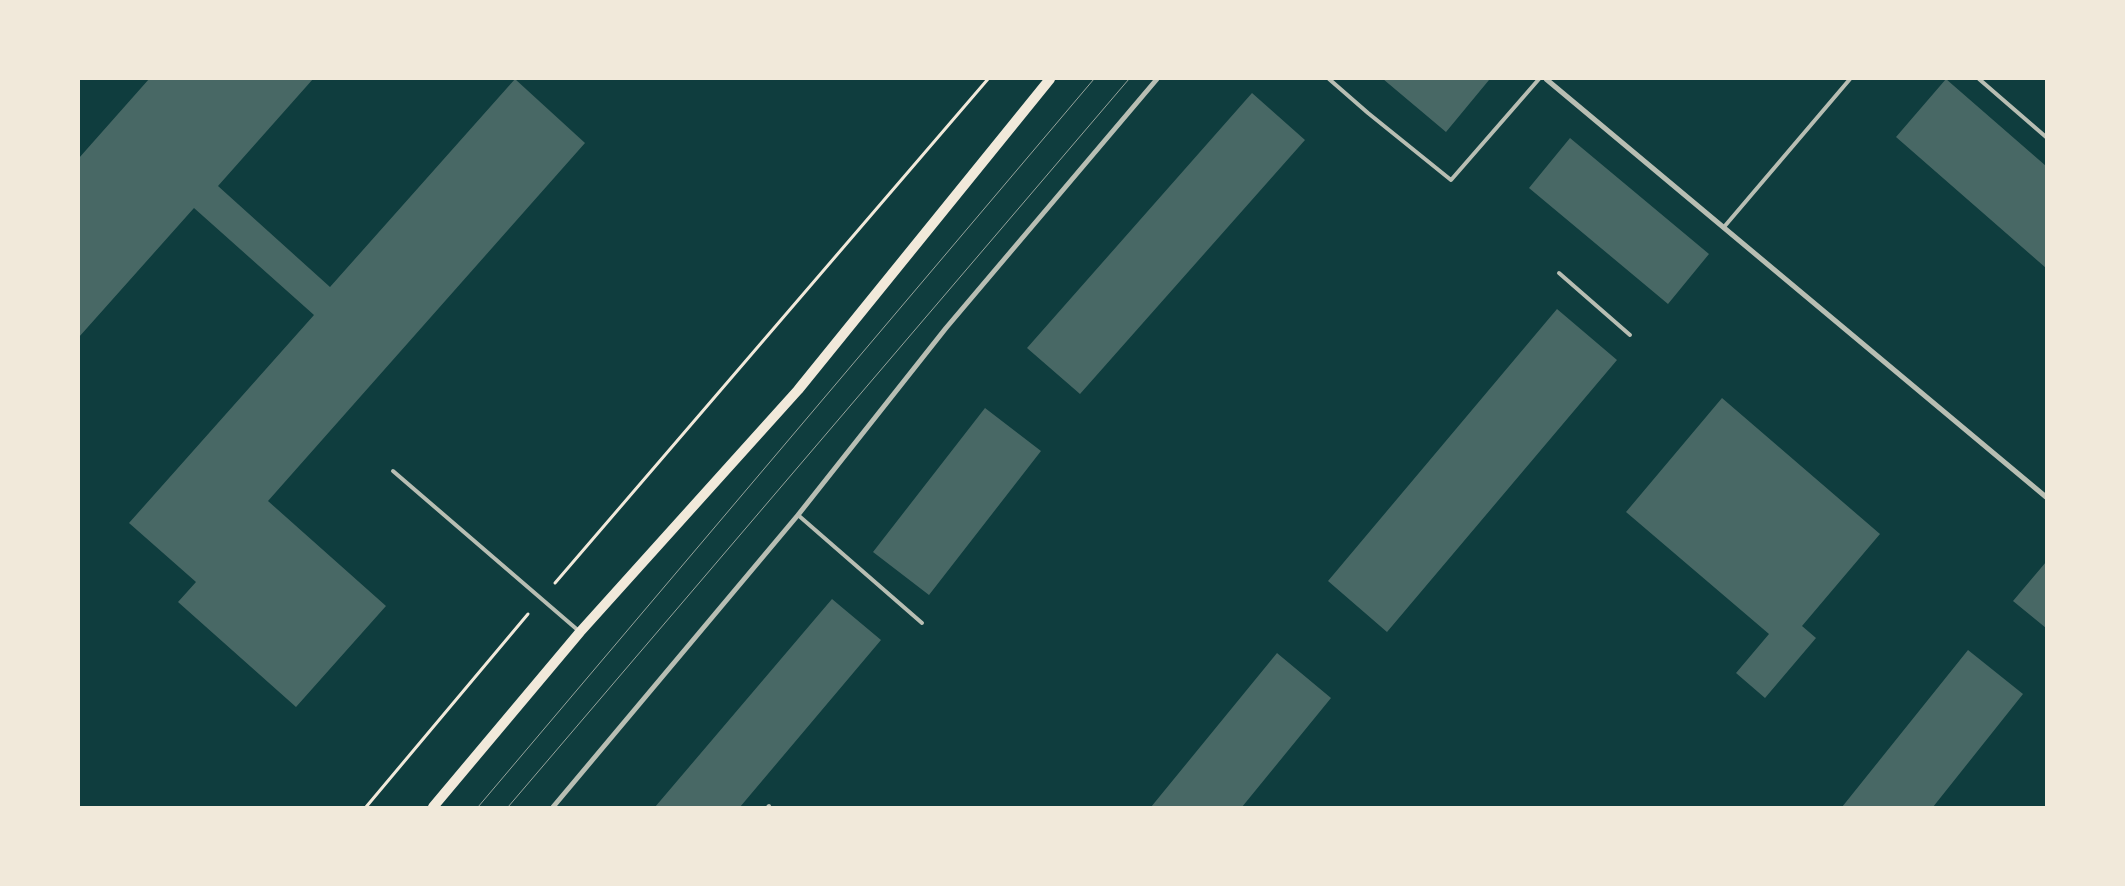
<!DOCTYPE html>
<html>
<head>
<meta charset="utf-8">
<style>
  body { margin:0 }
  #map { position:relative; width:2125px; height:886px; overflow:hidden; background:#0f3d3e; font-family:"PT Sans Narrow",sans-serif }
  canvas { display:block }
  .frame { position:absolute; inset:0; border:80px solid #f1e9da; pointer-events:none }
</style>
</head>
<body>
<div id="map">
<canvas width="2125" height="886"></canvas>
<div class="frame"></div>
</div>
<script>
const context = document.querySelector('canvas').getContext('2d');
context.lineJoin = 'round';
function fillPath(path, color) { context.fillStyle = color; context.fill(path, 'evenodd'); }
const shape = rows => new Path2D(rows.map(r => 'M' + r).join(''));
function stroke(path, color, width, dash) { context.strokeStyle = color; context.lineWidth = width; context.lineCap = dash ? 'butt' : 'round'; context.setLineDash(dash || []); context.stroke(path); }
fillPath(shape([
  [149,79,313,79,218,186,330,287,515,79,585,143,268,501,386,606,296,707,178,602,196,582,129,523,314,315,194,208,79,337,79,158],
  [1383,79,1488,79,1489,80,1446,132],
  [1946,79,2046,166,2046,268,1896,137],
  [1252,93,1305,140,1080,394,1027,348],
  [1570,138,1709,254,1668,304,1529,188],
  [1557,309,1617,360,1387,632,1328,581],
  [1722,398,1880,534,1802,626,1816,638,1765,698,1736,673,1769,634,1626,512],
  [985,408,1041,451,929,595,873,552],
  [2046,562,2046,628,2013,601],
  [832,599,881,640,740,807,655,807],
  [1968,650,2023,694,1933,807,1842,807],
  [1277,653,1331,698,1242,807,1151,807]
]), '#486865');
stroke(shape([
  [555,583,988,79],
  [366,807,528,614]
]), '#f1e9da', 3);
stroke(shape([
  [1329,79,1368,113,1451,180,1539,79],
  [1979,79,2046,137],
  [1724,227,1850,79],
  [1559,273,1630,335],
  [393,471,580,632],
  [798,515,922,623],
  [768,807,769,806]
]), '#b8beb3', 4);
stroke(shape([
  [1546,79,2046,497],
  [553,807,798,515,946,328,1157,79]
]), '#b8beb3', 5);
stroke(shape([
  [433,807,580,632,798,390,1050,79]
]), '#f1e9da', 10);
stroke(shape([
  [478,807,1094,79],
  [508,807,1129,79]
]), '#97a49c', 1);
</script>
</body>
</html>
